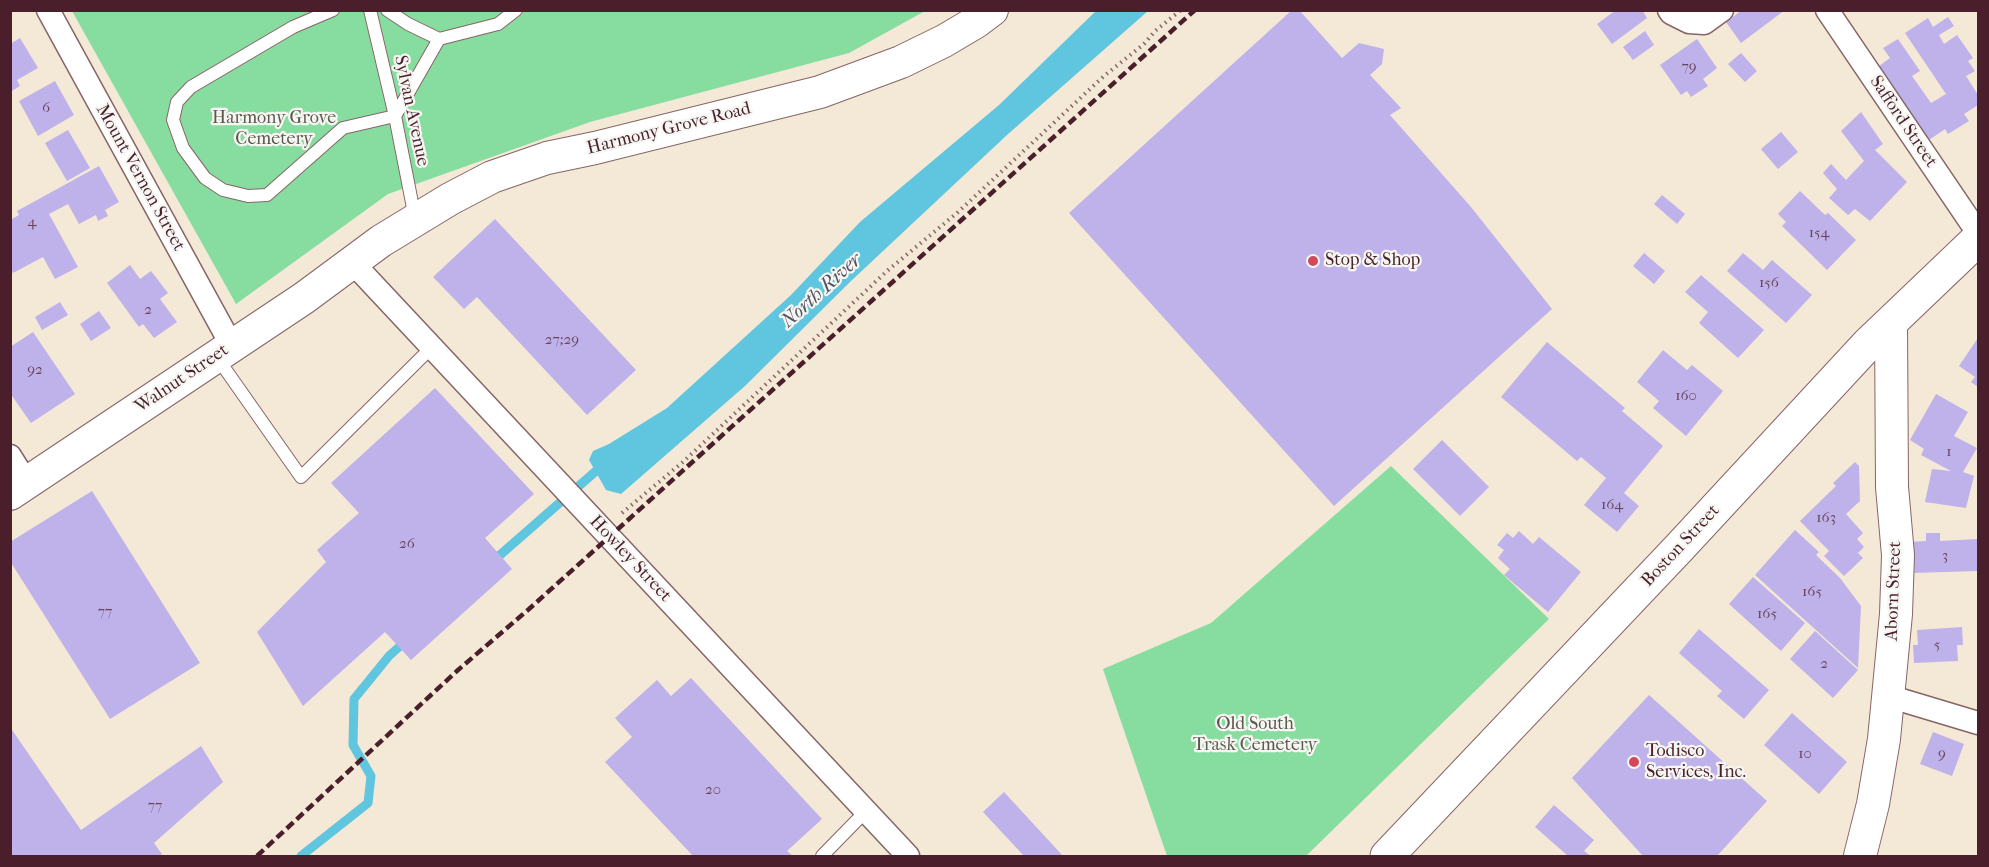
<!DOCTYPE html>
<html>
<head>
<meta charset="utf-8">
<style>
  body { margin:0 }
  #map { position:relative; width:1989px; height:867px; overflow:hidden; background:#f4e8d6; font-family:"IM FELL French Canon",serif }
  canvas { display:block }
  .frame { position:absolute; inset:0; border:12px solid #4a1f2b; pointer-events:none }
</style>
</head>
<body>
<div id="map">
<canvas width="1989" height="867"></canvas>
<div class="frame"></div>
</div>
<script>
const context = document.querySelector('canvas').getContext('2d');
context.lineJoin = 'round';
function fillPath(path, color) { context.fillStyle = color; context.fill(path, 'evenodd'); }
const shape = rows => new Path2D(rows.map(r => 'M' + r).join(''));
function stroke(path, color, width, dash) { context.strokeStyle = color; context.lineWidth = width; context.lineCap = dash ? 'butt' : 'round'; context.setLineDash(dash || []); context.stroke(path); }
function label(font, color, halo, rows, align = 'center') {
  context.font = font + ' "IM FELL French Canon",serif'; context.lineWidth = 4.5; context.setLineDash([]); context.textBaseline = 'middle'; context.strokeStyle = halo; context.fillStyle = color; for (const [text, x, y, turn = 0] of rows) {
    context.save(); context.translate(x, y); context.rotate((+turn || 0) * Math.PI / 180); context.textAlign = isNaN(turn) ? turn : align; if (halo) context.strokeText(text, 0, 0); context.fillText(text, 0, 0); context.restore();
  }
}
fillPath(shape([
  [72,11,925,11,849,53,590,122,388,194,236,304],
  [1391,466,1549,619,1306,856,1167,856,1103,669,1211,623]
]), '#87dda0');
fillPath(shape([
  [1097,10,1148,11,1007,135,851,281,745,386,621,494,606,490,589,460,593,451,609,444,667,408,791,295,860,222,999,105]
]), '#60c5de');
stroke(shape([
  [500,555,596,471],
  [301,856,368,803,371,776,353,745,354,699,389,656,399,647]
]), '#60c5de', 9);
fillPath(shape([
  [1292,10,1299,10,1342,58,1359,43,1384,49,1382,64,1370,75,1401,108,1390,115,1471,207,1552,309,1334,506,1069,213],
  [1616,10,1642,10,1647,18,1612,44,1597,24],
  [1742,10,1785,10,1741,43,1726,22],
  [1948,17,1954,26,1939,35,1944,44,1957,35,1973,58,1968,61,1975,71,1966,76,1978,95,1978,105,1964,114,1969,121,1948,134,1945,129,1929,140,1879,66,1890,58,1883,48,1898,39,1920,71,1912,76,1931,103,1946,94,1905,33,1928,18,1933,27],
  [1645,31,1654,45,1633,60,1623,47],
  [20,38,38,68,17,80,20,86,10,92,10,44],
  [1697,39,1717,68,1703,79,1708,86,1691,97,1687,91,1681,95,1660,65],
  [1741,53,1757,71,1745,82,1728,64],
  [55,81,74,115,38,136,19,101],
  [1861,112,1883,144,1875,150,1907,182,1870,221,1855,209,1848,215,1829,198,1837,189,1823,173,1831,164,1846,180,1864,161,1841,131],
  [68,130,90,168,67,181,45,143],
  [1781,132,1798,152,1778,169,1761,149],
  [99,166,119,202,105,210,108,216,98,221,96,215,79,224,68,204,49,214,78,267,55,279,43,257,13,273,10,267,10,220,19,215,17,211],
  [1800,191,1825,215,1828,213,1856,240,1827,270,1782,226,1786,222,1778,214],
  [1662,195,1685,214,1677,224,1654,204],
  [495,219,636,370,587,415,477,297,464,309,433,277],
  [1644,253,1665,271,1654,284,1633,266],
  [1743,253,1763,270,1772,260,1812,295,1786,323,1727,271],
  [130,265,140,279,151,271,168,293,160,299,177,322,154,338,143,324,139,327,107,283],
  [1701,275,1764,330,1738,358,1699,323,1708,312,1685,292],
  [60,302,68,315,42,330,35,317],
  [99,311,111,328,91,341,80,324],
  [33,332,75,394,31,423,10,393,10,347],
  [1978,338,1978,387,1971,382,1975,377,1959,366],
  [1547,342,1625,408,1622,411,1663,446,1624,493,1639,506,1617,532,1584,505,1606,478,1581,457,1577,461,1501,397],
  [1663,350,1687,370,1692,365,1723,391,1686,436,1653,408,1659,401,1637,382],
  [435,388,534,494,485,538,512,569,411,660,385,632,303,706,257,632,326,562,317,550,359,513,331,483],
  [1936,394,1968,412,1954,436,1977,448,1963,472,1974,476,1966,508,1925,502,1932,469,1951,471,1921,455,1924,449,1910,440],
  [1442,440,1489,487,1460,516,1413,469],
  [1855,462,1859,466,1860,501,1846,514,1863,533,1857,539,1864,547,1858,553,1863,558,1844,576,1824,556,1829,551,1800,521,1836,486,1833,483],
  [92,491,200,663,110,719,10,561,10,542],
  [1795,530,1819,552,1816,555,1840,578,1861,606,1858,668,1755,575],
  [1519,531,1533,544,1539,537,1581,572,1548,612,1504,575,1510,569,1498,558,1504,550,1497,545,1507,533,1513,538],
  [1926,533,1940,533,1940,541,1978,539,1978,571,1912,573,1910,542,1926,541],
  [1753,577,1805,623,1781,651,1729,604],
  [1962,627,1963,645,1957,645,1958,661,1914,663,1913,645,1918,645,1917,630],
  [1699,629,1769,690,1744,719,1717,696,1722,691,1679,653],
  [1815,631,1858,670,1833,698,1790,659],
  [691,678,822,819,787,851,793,856,693,856,605,762,632,737,615,718,657,680,671,696],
  [1649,695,1767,801,1717,856,1643,856,1572,778],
  [1792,713,1847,762,1819,794,1764,745],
  [10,727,81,830,201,746,223,782,154,843,162,854,159,856,10,856],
  [1933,732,1964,744,1952,776,1920,764],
  [1004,792,1063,856,1024,856,983,812],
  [1554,805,1594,840,1584,851,1591,856,1568,856,1535,827]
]), '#bfb2ea');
const lane = shape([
  [333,10,293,27,191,87,177,102,173,120,183,148,205,178,223,190,248,196,267,195,343,128,395,116,439,39],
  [370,10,395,116,415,218],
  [387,10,408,24,439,39,498,24,516,10],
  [216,356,301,477,432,347],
  [822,856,866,811]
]);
const street = shape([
  [48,10,232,346],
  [1669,10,1671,13,1689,22,1704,23,1722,10],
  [1827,10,1978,233],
  [352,262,908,856],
  [10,456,27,483],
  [1888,696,1978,723]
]);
const secondary = shape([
  [10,494,304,298,381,241,450,199,492,177,547,158,595,148,820,92,901,62,944,41,976,22,992,10],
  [1860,856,1873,804,1884,739,1896,614,1898,555,1892,487,1891,323]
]);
const primary = shape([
  [1387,856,1679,548,1868,344,1978,239]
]);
stroke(lane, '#866567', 14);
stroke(street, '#866567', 25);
stroke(secondary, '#866567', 34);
stroke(primary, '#866567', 35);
stroke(shape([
  [622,513,684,461,887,271,957,213,1104,76,1144,44,1155,31,1181,10]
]), '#866567', 4, [1.5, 4.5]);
stroke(lane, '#fff', 12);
stroke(street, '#fff', 22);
stroke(secondary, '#fff', 32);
stroke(primary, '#fff', 33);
stroke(shape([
  [257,856,458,670,529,609,1195,10]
]), '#4a1f2b', 4.5, [9, 4.5]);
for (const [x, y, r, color] of [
  [1313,261,6,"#d1495b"],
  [1634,762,6,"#d1495b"]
]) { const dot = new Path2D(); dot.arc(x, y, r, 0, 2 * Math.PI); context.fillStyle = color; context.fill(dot); stroke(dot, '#f6f6f2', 2); }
label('15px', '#67445b', null, [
  ["79",1689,67],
  ["6",46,108],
  ["4",32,222],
  ["154",1819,233],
  ["156",1769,283],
  ["2",148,310],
  ["27;29",562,340],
  ["92",35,370],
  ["160",1686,396],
  ["1",1949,452],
  ["164",1612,505],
  ["163",1826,518],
  ["26",407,544],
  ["3",1945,556],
  ["165",1812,592],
  ["77",105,612],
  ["165",1767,614],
  ["5",1937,645],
  ["2",1824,664],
  ["10",1805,754],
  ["9",1942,754],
  ["20",713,790],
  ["77",155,806]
]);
label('18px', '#4a1f2b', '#f6f6f2', [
  ["Sylvan Avenue",411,111,78],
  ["Safford Street",1903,122,56],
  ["Harmony Grove Road",669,129,-14],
  ["Mount Vernon Street",140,178,61],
  ["Walnut Street",182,379,-34],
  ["Boston Street",1681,546,-47],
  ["Howley Street",630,559,47],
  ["Aborn Street",1894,591,-88]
]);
label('18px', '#5c584e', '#f6f6f2', [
  ["Harmony Grove",274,119],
  ["Cemetery",274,140],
  ["Old South",1255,725],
  ["Trask Cemetery",1255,746]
]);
label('18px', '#4a1f2b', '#f6f6f2', [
  ["Stop & Shop",1325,261],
  ["Todisco",1646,752],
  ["Services, Inc.",1646,773]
], 'left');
label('italic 20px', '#515161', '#f6f6f2', [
  ["North River",822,291,-42]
]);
</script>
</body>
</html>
